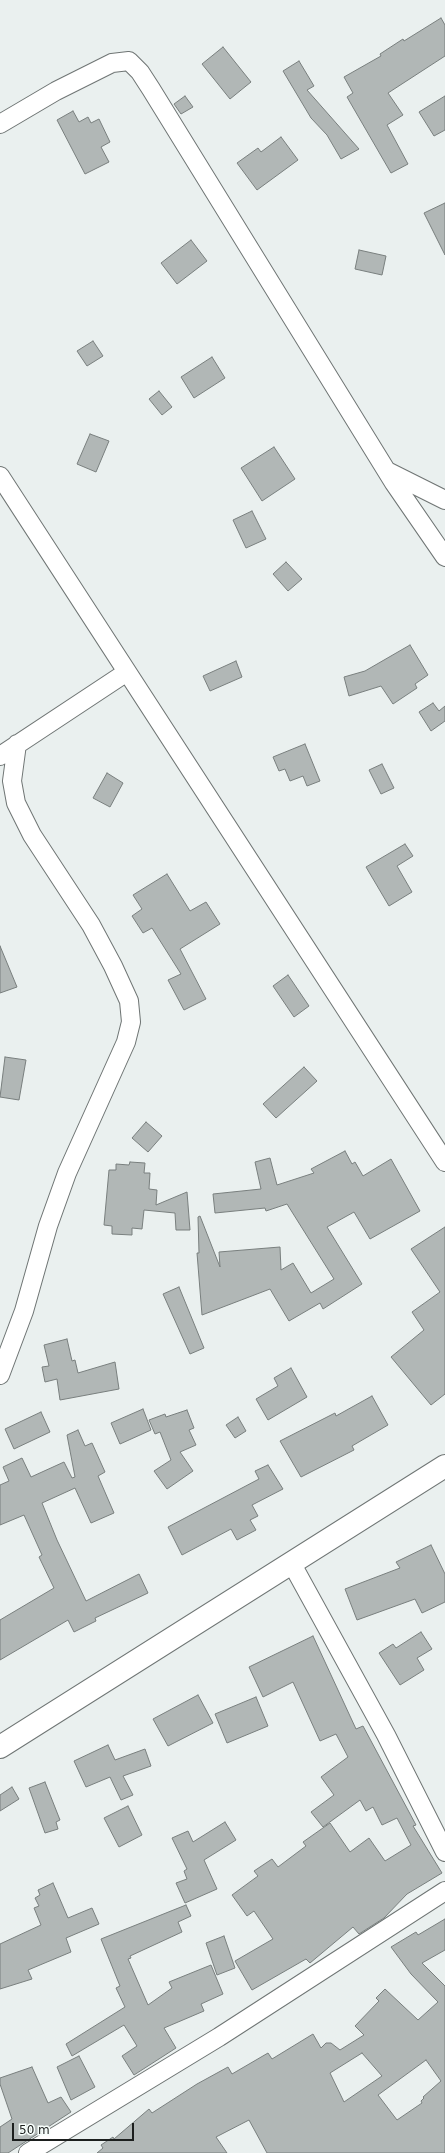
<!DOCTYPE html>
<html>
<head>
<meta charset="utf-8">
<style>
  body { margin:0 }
  #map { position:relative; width:445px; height:2153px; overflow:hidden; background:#eaf0ef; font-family:"DejaVu Sans",sans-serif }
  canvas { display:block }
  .scale { position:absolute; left:12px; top:2123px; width:122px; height:18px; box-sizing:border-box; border:2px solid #1c1f1e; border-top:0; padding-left:5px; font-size:12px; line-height:14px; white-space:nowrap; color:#1c1f1e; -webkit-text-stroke:3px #f7fefc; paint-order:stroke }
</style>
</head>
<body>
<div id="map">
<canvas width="445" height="2153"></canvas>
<div class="scale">50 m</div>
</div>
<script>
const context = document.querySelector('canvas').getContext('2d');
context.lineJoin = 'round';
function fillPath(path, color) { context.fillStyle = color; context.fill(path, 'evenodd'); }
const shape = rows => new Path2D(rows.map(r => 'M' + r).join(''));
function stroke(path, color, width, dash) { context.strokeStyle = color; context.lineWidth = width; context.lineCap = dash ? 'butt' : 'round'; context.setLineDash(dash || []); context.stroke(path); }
const building = shape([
  [441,18,445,25,445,56,388,93,403,115,387,125,408,164,391,173,347,97,353,93,344,77,381,56,380,54,403,39,404,41,441,18],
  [223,47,251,82,230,99,202,64,223,47],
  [299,61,314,86,307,90,359,149,341,159,327,135,311,118,283,71,299,61],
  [185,96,193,107,181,114,174,104,185,96],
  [445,96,445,130,434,136,419,112,445,96],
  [73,111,79,122,88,117,91,123,99,119,110,142,101,147,109,162,85,174,57,120,73,111],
  [281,137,298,160,257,190,237,163,258,148,261,152,281,137],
  [445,203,445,255,424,213,445,203],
  [191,240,207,261,177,284,161,263,191,240],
  [359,250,386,256,382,275,355,269,359,250],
  [93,341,103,356,87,366,77,351,93,341],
  [212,357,225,378,194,398,181,377,212,357],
  [159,391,172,407,162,415,149,399,159,391],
  [90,434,109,441,96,472,77,464,90,434],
  [274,447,295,479,262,501,241,468,274,447],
  [252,511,266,539,246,548,233,520,252,511],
  [286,562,302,579,288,591,273,574,286,562],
  [410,645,428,675,415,684,417,688,393,704,381,686,349,696,344,677,365,671,410,645],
  [236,661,242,677,210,691,203,676,236,661],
  [433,703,439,711,445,706,445,721,431,731,419,712,433,703],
  [305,744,320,781,307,786,303,776,290,781,285,769,279,771,273,757,305,744],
  [382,764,394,788,381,794,369,770,382,764],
  [107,773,123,783,110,807,93,798,107,773],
  [405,844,413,856,397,866,412,892,389,906,366,867,405,844],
  [167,874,190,911,206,902,220,924,180,949,206,999,184,1010,168,980,181,974,152,928,143,933,132,916,142,909,133,895,167,874],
  [0,946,17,987,0,993,0,946],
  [288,975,309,1006,294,1017,273,986,288,975],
  [5,1057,26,1060,19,1100,0,1097,5,1057],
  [304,1067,317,1081,276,1118,263,1104,304,1067],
  [146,1122,162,1136,148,1152,132,1138,146,1122],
  [345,1151,352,1164,355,1162,363,1176,391,1159,420,1211,370,1239,354,1212,327,1227,362,1284,323,1309,320,1303,289,1321,270,1289,202,1315,197,1253,199,1253,198,1217,200,1216,220,1267,219,1252,280,1247,281,1270,293,1263,311,1293,334,1279,287,1204,266,1211,265,1208,215,1213,213,1194,261,1189,255,1162,270,1158,277,1185,314,1173,311,1169,345,1151],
  [130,1162,145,1163,144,1173,150,1173,149,1189,157,1190,156,1205,187,1192,190,1230,176,1230,175,1213,144,1210,142,1229,132,1228,132,1235,112,1234,112,1226,104,1225,109,1170,116,1170,116,1164,129,1165,130,1162],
  [445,1227,445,1394,431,1405,391,1357,424,1330,412,1312,440,1292,411,1249,445,1227],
  [179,1287,204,1348,190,1354,163,1294,179,1287],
  [67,1339,72,1361,75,1360,78,1373,115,1362,119,1389,60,1400,57,1379,45,1382,42,1367,49,1366,44,1345,67,1339],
  [291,1368,307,1397,268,1420,256,1399,278,1386,274,1378,291,1368],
  [372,1396,388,1425,352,1446,354,1450,301,1477,280,1441,335,1413,336,1416,372,1396],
  [143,1409,151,1430,120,1444,111,1423,143,1409],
  [187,1410,194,1428,189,1430,196,1445,180,1452,193,1471,167,1489,154,1471,171,1460,160,1432,155,1434,149,1420,165,1414,166,1417,187,1410],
  [41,1412,50,1432,14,1449,5,1429,41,1412],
  [238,1417,246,1431,235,1438,226,1425,238,1417],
  [78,1430,85,1446,92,1443,105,1472,98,1476,114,1513,91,1523,75,1488,42,1503,57,1540,86,1601,139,1574,148,1593,95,1618,96,1621,74,1632,68,1620,0,1660,0,1620,54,1588,39,1557,42,1555,24,1515,0,1525,0,1485,9,1481,3,1467,22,1458,31,1477,64,1462,72,1478,75,1477,67,1435,78,1430],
  [268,1465,283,1489,252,1505,258,1516,250,1520,256,1530,237,1540,231,1529,182,1555,168,1527,259,1479,255,1471,268,1465],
  [431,1545,445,1574,445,1602,422,1613,415,1599,357,1620,345,1589,400,1568,396,1562,431,1545],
  [421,1632,432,1649,417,1658,424,1670,400,1685,379,1653,393,1644,396,1648,421,1632],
  [313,1636,356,1729,363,1726,416,1825,413,1826,442,1873,407,1894,384,1918,359,1934,353,1927,310,1963,306,1959,252,1990,235,1961,273,1939,254,1911,247,1916,232,1895,258,1876,254,1871,272,1859,278,1867,306,1846,303,1842,330,1823,350,1852,369,1838,385,1861,411,1845,397,1818,382,1825,373,1807,366,1811,360,1800,323,1827,311,1812,334,1795,321,1777,348,1757,336,1734,320,1741,293,1682,263,1697,249,1667,313,1636],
  [198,1695,213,1723,168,1746,153,1719,198,1695],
  [256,1697,268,1726,227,1743,215,1714,256,1697],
  [108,1745,115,1760,145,1749,151,1766,123,1776,133,1795,121,1800,110,1777,86,1787,74,1761,108,1745],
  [45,1782,60,1820,56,1822,58,1829,45,1833,29,1788,45,1782],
  [12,1787,19,1799,0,1811,0,1795,12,1787],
  [128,1806,142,1835,119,1847,104,1818,128,1806],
  [225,1822,236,1840,204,1860,217,1889,185,1903,176,1883,187,1879,184,1871,187,1869,172,1838,188,1831,193,1842,225,1822],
  [53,1883,68,1918,92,1908,99,1924,66,1938,71,1952,28,1970,32,1979,0,1989,0,1944,41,1925,34,1908,39,1906,35,1898,40,1895,38,1890,53,1883],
  [186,1905,191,1916,178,1922,182,1932,130,1956,131,1958,128,1959,148,2005,172,1988,169,1982,211,1965,223,1994,201,2004,204,2011,164,2028,176,2048,134,2075,122,2056,137,2046,124,2025,72,2056,66,2044,125,2007,116,1988,120,1986,101,1939,186,1905],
  [445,1919,445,1950,422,1963,445,1986,445,2153,267,2153,249,2120,216,2137,227,2153,97,2153,103,2148,101,2145,113,2137,114,2139,149,2109,152,2113,197,2084,228,2067,232,2074,268,2053,272,2059,313,2034,321,2048,326,2043,331,2043,340,2050,364,2035,355,2026,379,2001,376,1998,385,1989,418,2020,438,2002,411,1974,391,1947,416,1932,418,1935,445,1919],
  [362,2053,382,2076,344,2102,330,2073,362,2053],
  [426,2060,441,2081,423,2097,424,2098,421,2101,422,2103,397,2120,378,2095,426,2060],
  [224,1936,235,1968,217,1975,206,1943,224,1936],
  [79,2056,95,2087,71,2100,57,2067,79,2056],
  [32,2067,48,2103,61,2097,71,2112,8,2153,0,2153,0,2127,12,2119,0,2084,0,2078,32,2067]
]);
fillPath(building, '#b1b7b6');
stroke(building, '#797f7e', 1);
const minor = shape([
  [0,124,56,91,112,63,129,61,140,72,151,89,394,483,445,557],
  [387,471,445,500],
  [0,476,445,1162],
  [0,756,127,672],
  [0,1375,24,1311,48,1226,67,1173,126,1042,131,1022,129,1001,113,966,91,925,32,835,16,803,12,781,17,744],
  [292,1564,386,1735,445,1852],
  [28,2153,219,2037,445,1891]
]);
const trunk = shape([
  [0,1747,445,1466]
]);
stroke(minor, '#6f7574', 20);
stroke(trunk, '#6f7574', 24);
stroke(minor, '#fff', 18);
stroke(trunk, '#fff', 22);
</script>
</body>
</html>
